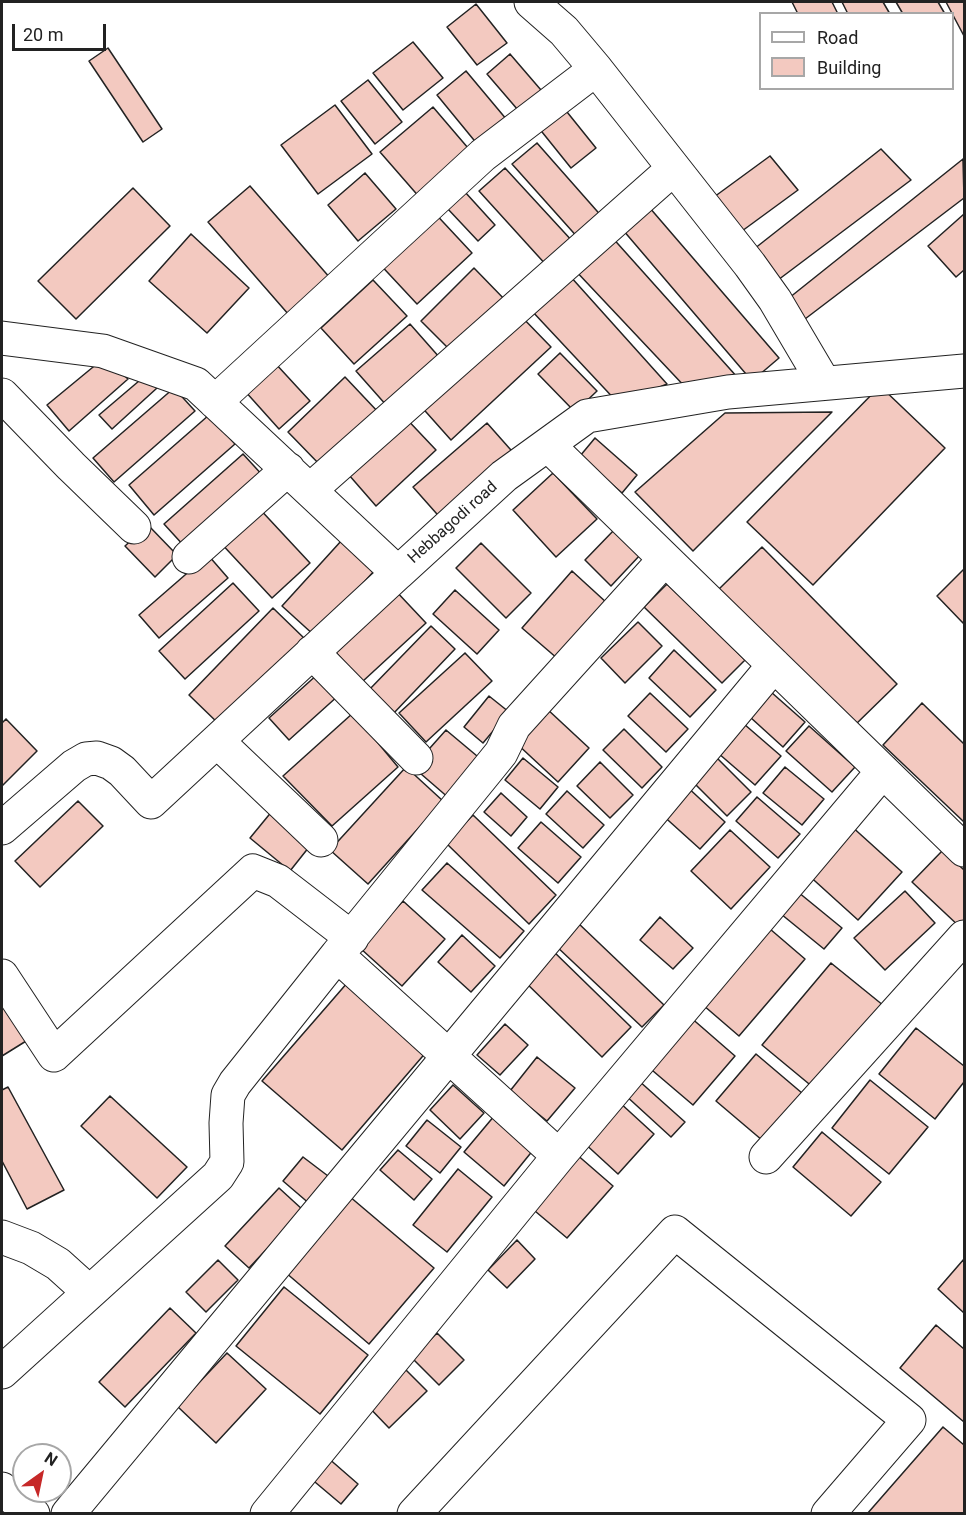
<!DOCTYPE html>
<html>
<head>
<meta charset="utf-8">
<style>
  body { margin:0 }
  #map { position:relative; width:966px; height:1515px; overflow:hidden; background:#fff; font-family:Roboto,sans-serif }
  canvas { display:block }
  .frame { position:absolute; inset:0; border:3px solid #222; pointer-events:none }
  .legend { position:absolute; left:759px; top:12px; width:195px; height:78px; box-sizing:border-box; background:#fff; border:2px solid #a7a7a7; margin:0; padding:8px 10px; list-style:none; font-size:18px; color:#222 }
  .legend li { display:flex; align-items:center; gap:12px; height:30px }
  .legend b { width:30px; border:2px solid #a7a7a7 }
  .north { position:absolute; left:12px; top:1443px; width:60px; height:60px; box-sizing:border-box; background:#fff; border:2px solid #a7a7a7; border-radius:50%; rotate:33deg; font-size:16px; font-weight:700; line-height:24px; text-align:center; color:#222 }
  .north::after { content:''; display:block; margin:auto; width:21px; height:27px; background:#c62828; clip-path:polygon(50% 0,100% 100%,50% 72%,0 100%) }
  .scale { position:absolute; left:12px; top:24px; width:94px; height:27px; box-sizing:border-box; border:3px solid #222; border-top:0; padding-left:8px; font-size:18px; line-height:21px; white-space:nowrap; color:#222; -webkit-text-stroke:4px #fff; paint-order:stroke }
</style>
</head>
<body>
<div id="map">
<canvas width="966" height="1515"></canvas>
<div class="frame"></div>
<ul class="legend">
<li><b style="height:8px;background:#fff"></b>Road</li>
<li><b style="height:16px;background:#f3c9c0"></b>Building</li>
</ul>
<div class="north">N</div>
<div class="scale">20 m</div>
</div>
<script>
const context = document.querySelector('canvas').getContext('2d');
context.lineJoin = 'round';
function fillPath(path, color) { context.fillStyle = color; context.fill(path, 'evenodd'); }
const shape = rows => new Path2D(rows.map(r => 'M' + r).join(''));
function stroke(path, color, width, dash) { context.strokeStyle = color; context.lineWidth = width; context.lineCap = dash ? 'butt' : 'round'; context.setLineDash(dash || []); context.stroke(path); }
function label(font, color, halo, rows, align = 'center') {
  context.font = font + ' Roboto,sans-serif'; context.lineWidth = 4.5; context.setLineDash([]); context.textBaseline = 'middle'; context.strokeStyle = halo; context.fillStyle = color; for (const [text, x, y, turn = 0] of rows) {
    context.save(); context.translate(x, y); context.rotate((+turn || 0) * Math.PI / 180); context.textAlign = isNaN(turn) ? turn : align; if (halo) context.strokeText(text, 0, 0); context.fillText(text, 0, 0); context.restore();
  }
}
const building = shape([
  [792,2,832,2,838,14,798,14,792,2],
  [842,2,883,2,890,14,848,14,842,2],
  [896,2,938,2,945,14,903,14,896,2],
  [946,2,964,2,964,36,946,2],
  [476,4,507,43,477,65,447,27,476,4],
  [413,42,443,78,403,110,373,73,413,42],
  [108,48,162,129,143,142,89,61,108,48],
  [510,54,547,97,524,117,487,74,510,54],
  [466,71,507,120,478,145,437,95,466,71],
  [368,80,402,122,375,144,341,101,368,80],
  [559,102,596,148,571,168,534,122,559,102],
  [335,105,372,154,318,194,281,145,335,105],
  [433,107,474,155,421,199,380,152,433,107],
  [537,143,604,219,580,240,512,164,537,143],
  [881,149,911,180,778,280,754,249,881,149],
  [770,156,798,190,742,231,714,197,770,156],
  [963,159,964,198,805,319,789,298,963,159],
  [505,168,574,243,548,267,479,191,505,168],
  [365,173,396,209,358,241,328,205,365,173],
  [250,186,331,279,289,315,208,222,250,186],
  [133,188,170,226,76,319,38,281,133,188],
  [465,192,495,225,478,241,447,208,465,192],
  [643,200,779,358,752,381,617,223,643,200],
  [430,208,472,253,417,304,375,259,430,208],
  [964,214,964,270,956,277,928,246,964,214],
  [191,234,249,288,207,333,149,281,191,234],
  [610,235,738,378,688,390,573,268,610,235],
  [474,268,508,303,455,355,421,321,474,268],
  [570,276,667,384,619,404,531,310,570,276],
  [373,280,407,316,354,364,321,328,373,280],
  [518,313,551,347,451,440,418,403,518,313],
  [410,324,440,358,387,406,356,371,410,324],
  [560,353,597,391,575,412,538,374,560,353],
  [104,358,128,379,69,431,47,405,104,358],
  [275,363,310,401,279,429,244,390,275,363],
  [146,375,157,388,112,429,99,415,146,375],
  [345,377,379,413,322,467,288,432,345,377],
  [880,386,945,448,813,585,747,522,880,386],
  [174,388,195,411,114,482,93,458,174,388],
  [832,412,693,551,635,492,725,413,832,412],
  [401,413,436,450,376,506,342,467,401,413],
  [209,415,235,444,154,515,129,485,209,415],
  [487,423,518,458,444,522,413,487,487,423],
  [595,438,637,475,622,493,580,456,595,438],
  [243,454,265,478,185,547,164,524,243,454],
  [553,473,597,519,556,557,513,510,553,473],
  [256,505,310,563,272,598,218,540,256,505],
  [148,525,177,555,155,577,125,546,148,525],
  [615,529,641,554,611,586,585,560,615,529],
  [342,540,375,570,315,636,282,606,342,540],
  [481,543,531,593,506,618,456,568,481,543],
  [762,547,897,684,854,726,719,589,762,547],
  [208,555,228,578,159,638,139,615,208,555],
  [964,569,964,621,963,623,937,596,964,569],
  [572,571,607,603,558,659,522,628,572,571],
  [233,583,259,611,185,679,159,651,233,583],
  [667,584,745,660,722,683,644,607,667,584],
  [394,589,426,623,362,682,331,647,394,589],
  [455,590,499,630,477,654,433,614,455,590],
  [273,608,306,640,222,727,189,695,273,608],
  [638,622,662,646,625,683,601,658,638,622],
  [431,626,455,649,392,715,367,692,431,626],
  [674,650,716,690,690,717,649,678,674,650],
  [465,653,492,681,426,742,399,713,465,653],
  [319,673,339,695,289,740,269,718,319,673],
  [771,692,805,722,783,747,750,717,771,692],
  [650,693,688,729,666,752,628,716,650,693],
  [489,696,509,712,483,743,464,727,489,696],
  [922,703,964,744,964,822,883,745,922,703],
  [546,708,589,748,558,782,515,742,546,708],
  [353,713,398,767,332,826,283,776,353,713],
  [6,719,37,751,2,786,2,723,6,719],
  [744,724,781,756,755,785,718,753,744,724],
  [809,726,855,767,832,792,786,751,809,726],
  [624,729,662,767,642,788,603,750,624,729],
  [446,730,483,761,450,799,413,767,446,730],
  [716,757,751,792,727,816,692,781,716,757],
  [523,758,558,787,540,809,505,780,523,758],
  [600,762,633,795,610,818,577,786,600,762],
  [406,767,443,801,368,884,330,850,406,767],
  [785,767,824,799,802,825,763,793,785,767],
  [684,784,725,822,700,849,659,812,684,784],
  [567,791,604,825,583,848,546,814,567,791],
  [501,793,527,817,511,836,484,812,501,793],
  [757,797,800,834,778,858,736,821,757,797],
  [78,801,103,826,40,887,15,861,78,801],
  [273,810,313,842,290,871,250,838,273,810],
  [473,815,556,895,529,924,446,843,473,815],
  [541,822,581,857,558,883,518,848,541,822],
  [849,824,902,872,858,920,805,872,849,824],
  [730,830,770,867,731,909,691,871,730,830],
  [943,850,964,870,964,924,961,928,912,882,943,850],
  [447,863,524,931,500,958,422,890,447,863],
  [905,891,935,923,885,970,854,938,905,891],
  [798,892,842,928,824,949,781,914,798,892],
  [403,901,445,939,402,986,360,948,403,901],
  [660,917,693,948,673,969,640,940,660,917],
  [577,922,664,1005,642,1027,555,945,577,922],
  [770,929,805,959,739,1036,703,1005,770,929],
  [462,935,495,966,471,992,438,962,462,935],
  [550,948,631,1027,602,1057,521,978,550,948],
  [831,963,889,1010,820,1093,762,1045,831,963],
  [348,982,428,1050,342,1150,262,1081,348,982],
  [2,991,31,1038,2,1056,2,991],
  [689,1016,735,1056,693,1105,646,1065,689,1016],
  [505,1024,528,1045,500,1075,477,1055,505,1024],
  [916,1028,964,1066,964,1082,935,1119,879,1074,916,1028],
  [756,1054,809,1099,769,1146,716,1101,756,1054],
  [537,1057,575,1088,547,1121,510,1091,537,1057],
  [638,1080,685,1122,671,1137,624,1094,638,1080],
  [870,1080,928,1127,889,1174,832,1128,870,1080],
  [453,1085,484,1113,460,1139,430,1110,453,1085],
  [8,1087,64,1190,27,1209,2,1161,2,1090,8,1087],
  [110,1096,187,1167,157,1198,81,1126,110,1096],
  [618,1101,654,1134,618,1174,582,1141,618,1101],
  [495,1115,534,1149,504,1186,464,1152,495,1115],
  [427,1120,461,1147,440,1173,406,1146,427,1120],
  [822,1132,881,1182,851,1216,793,1167,822,1132],
  [398,1150,432,1179,414,1200,380,1170,398,1150],
  [575,1153,613,1186,567,1238,529,1206,575,1153],
  [303,1157,332,1179,311,1205,283,1181,303,1157],
  [458,1169,492,1197,447,1252,413,1225,458,1169],
  [279,1188,303,1210,249,1268,225,1246,279,1188],
  [349,1196,434,1268,369,1344,285,1272,349,1196],
  [517,1240,535,1259,507,1288,488,1270,517,1240],
  [964,1259,964,1313,938,1289,964,1259],
  [218,1260,238,1280,206,1312,186,1292,218,1260],
  [284,1287,368,1355,320,1414,236,1346,284,1287],
  [170,1308,196,1333,125,1407,99,1382,170,1308],
  [936,1325,964,1349,964,1422,900,1368,936,1325],
  [437,1333,464,1360,439,1385,412,1358,437,1333],
  [227,1353,266,1389,216,1443,177,1406,227,1353],
  [400,1364,427,1391,389,1428,363,1401,400,1364],
  [943,1427,964,1445,964,1514,867,1514,943,1427],
  [327,1457,358,1484,341,1504,309,1477,327,1457]
]);
fillPath(building, '#f3c9c0');
stroke(building, '#222', 1.5);
const minor = shape([
  [531,2,564,31,596,69,750,265,775,300,824,383],
  [2,338,103,351,196,384,398,573,504,476,587,416,728,392,964,371],
  [2,395,71,466,134,527],
  [215,402,483,155,596,69],
  [548,445,964,850],
  [310,490,673,169],
  [189,557,288,469],
  [312,652,416,758],
  [217,741,321,840],
  [2,828,74,766,86,759,97,758,111,763,122,771,151,802,398,573],
  [2,976,54,1055,253,871,278,881,352,938],
  [559,1156,337,955,501,753,514,726,665,559],
  [766,1157,964,937],
  [2,1237,31,1248,58,1264,89,1292],
  [2,1372,218,1176,227,1162,226,1123,228,1095,235,1083,337,955],
  [2,1489,33,1514],
  [68,1514,774,665],
  [267,1514,559,1156,883,771],
  [414,1514,675,1232,909,1420,828,1514]
]);
stroke(minor, '#222', 35);
stroke(minor, '#fff', 33);
label('16px', '#222', '#fff', [
  ["Hebbagodi road",453,523,-42]
]);
</script>
</body>
</html>
